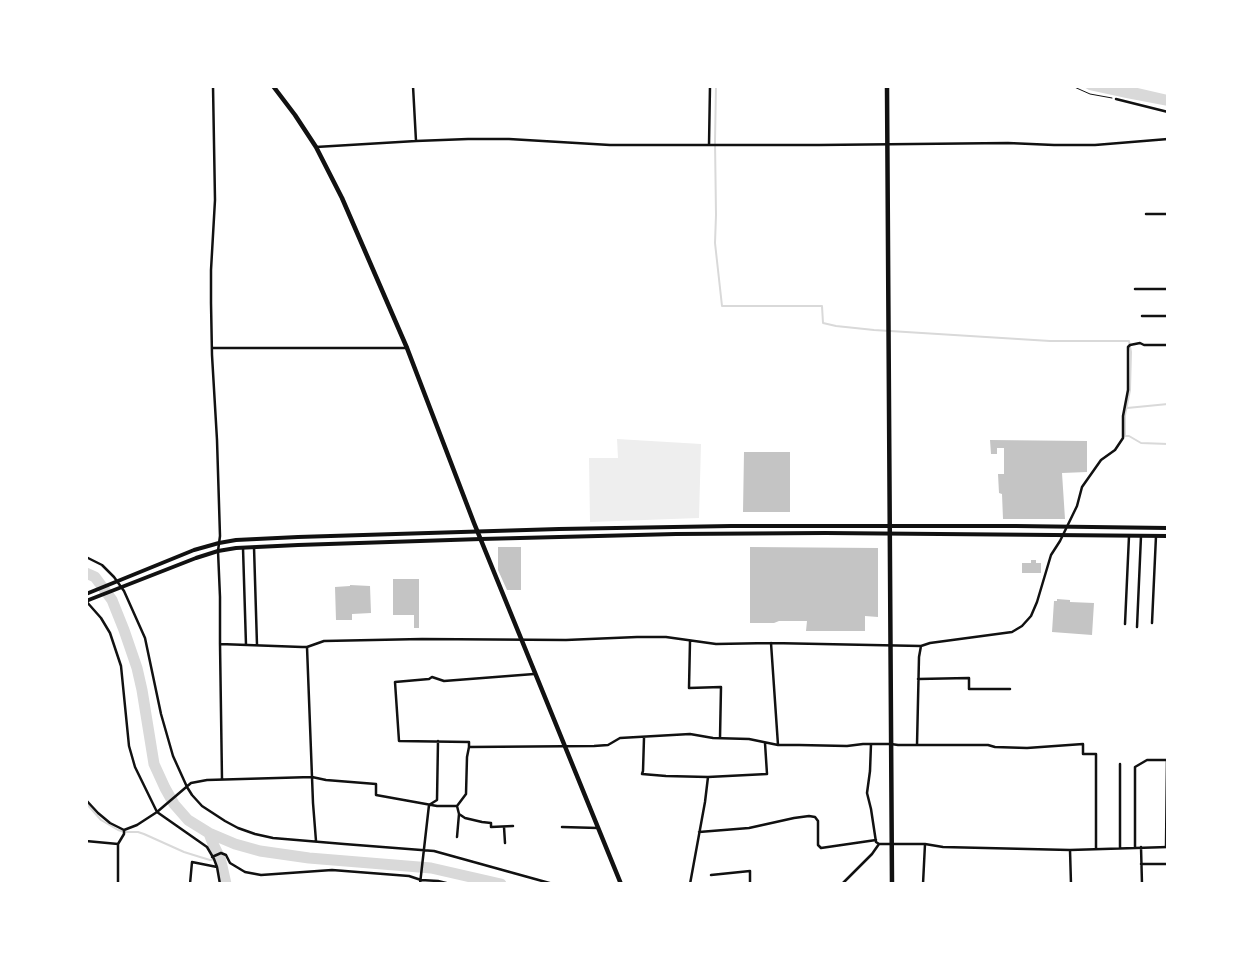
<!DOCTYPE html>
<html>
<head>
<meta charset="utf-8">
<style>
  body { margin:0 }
  #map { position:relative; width:1254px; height:970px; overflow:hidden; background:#fff; font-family:"DM Sans",sans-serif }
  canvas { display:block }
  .frame { position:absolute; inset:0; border:88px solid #fff; pointer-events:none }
</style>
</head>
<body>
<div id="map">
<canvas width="1254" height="970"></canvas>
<div class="frame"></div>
</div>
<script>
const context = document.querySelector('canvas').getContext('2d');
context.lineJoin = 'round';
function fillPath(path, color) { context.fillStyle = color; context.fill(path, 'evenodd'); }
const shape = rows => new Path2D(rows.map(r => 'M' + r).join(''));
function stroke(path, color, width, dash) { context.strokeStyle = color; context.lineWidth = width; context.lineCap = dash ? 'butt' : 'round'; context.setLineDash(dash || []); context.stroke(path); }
fillPath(shape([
  [617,439,701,444,699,518,590,522,589,458,618,458]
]), '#eee');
fillPath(shape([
  [1082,86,1129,86,1168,95,1168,106,1126,98,1089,90]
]), '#d9d9d9');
stroke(shape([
  [716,86,715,141,716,215,715,243,722,306,822,306,823,323,836,326,874,330,1050,341,1129,341,1131,352,1130,390,1125,415,1125,436,1129,436,1141,443,1168,444],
  [1127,408,1168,404],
  [86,803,101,820,118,830,125,832,138,832,144,834,184,852,200,857,210,860,220,858]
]), '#d9d9d9', 2);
stroke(shape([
  [86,573,95,577,112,600,124,630,137,668,142,690,154,764,165,788,174,804,188,820,209,833,235,844,260,851,309,858,431,868,501,884],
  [209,833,213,844,220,858,222,866,226,884]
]), '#d9d9d9', 11);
fillPath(shape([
  [990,440,1087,441,1087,472,1062,473,1065,519,1003,519,1002,494,999,493,998,474,1004,474,1004,448,997,448,997,454,991,454],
  [744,452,790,452,790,512,743,512],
  [498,547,521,547,521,590,507,590,498,570],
  [750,547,878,548,878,617,865,616,865,631,806,631,807,621,779,621,774,623,750,623],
  [1031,560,1036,560,1036,563,1041,563,1041,573,1022,573,1022,563,1031,563],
  [393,579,419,579,419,628,414,628,414,615,393,615],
  [350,585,370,586,371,613,352,614,352,620,336,620,335,587,350,586],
  [1057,599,1070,600,1070,602,1094,603,1092,635,1052,632,1054,601,1057,601]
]), '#c4c4c4');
stroke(shape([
  [1072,86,1090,94,1112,98]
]), '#111', 1);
stroke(shape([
  [213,86,215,200,211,270,211,303,212,355,217,440,220,536,218,551,220,597,220,644,222,779],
  [413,86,416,141],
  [1116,99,1168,112],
  [709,145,710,86],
  [316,147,416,141,468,139,509,139,610,145,819,145,1008,143,1054,145,1095,145,1168,139],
  [1146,214,1168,214],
  [1135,289,1168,289],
  [1142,316,1168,316],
  [212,348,407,348],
  [254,547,257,645],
  [243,548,246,645],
  [86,557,102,565,114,577,124,591,145,638,161,714,173,756,187,787,192,795,202,806,225,821,238,828,255,834,273,838,344,844,434,851,553,884],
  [86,601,101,618,110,633,121,666,129,746,135,767,157,812,207,847,214,859,217,867,220,884],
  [1152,623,1156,536],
  [1125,624,1129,536],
  [1137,627,1141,536],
  [690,641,689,688,721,687,720,738],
  [771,643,778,745],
  [220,644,302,647,307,647,324,641,422,639,566,640,637,637,666,637,716,644,771,643,921,646,930,643,1012,632,1022,626,1031,616,1037,602,1051,555,1060,541,1077,506,1082,487,1101,460,1115,450,1123,438,1123,416,1128,390,1128,347,1130,345,1140,343,1144,345,1168,345],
  [307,647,313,803,316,841],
  [534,674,444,681,432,677,429,679,395,682,399,741,469,742,469,747,594,746,608,745,620,738,690,734,713,738,749,739,778,745,799,745,847,746,863,744,891,744,898,745,988,745,995,747,1027,748,1083,744,1083,754,1096,754,1096,849],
  [918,679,969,678,969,689,1010,689],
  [644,738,643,771,642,774,666,776,708,777,767,774,765,743],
  [871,744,870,771,867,793,871,809,876,842,879,844],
  [917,745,919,657,921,646],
  [1120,764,1120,848],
  [86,800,98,813,110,823,124,830],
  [457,806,459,814,465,818,482,822,491,823,491,827,513,826],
  [457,806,466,794,467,757,469,747],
  [504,827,505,843],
  [562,827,598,828],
  [124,830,137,825,157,812,191,783,207,780,312,777,326,780,376,784,376,795,437,806,457,806],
  [699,832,749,828,794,818,809,816,815,817,818,821,818,845,821,848,876,840],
  [457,837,459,814],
  [86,841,118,844],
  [1141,847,1142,884],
  [1135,848,1135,767,1147,760,1167,760,1166,847],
  [1070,850,1071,884],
  [212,857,221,853,226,855,230,863,245,872,261,875,332,870,409,876,421,880,438,881,450,884],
  [1141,864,1168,864],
  [711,875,750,871,750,884],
  [118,884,118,844,124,834,124,830],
  [190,884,192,862,217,867],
  [420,884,429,805,437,800,438,741],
  [690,884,705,802,708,777],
  [842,884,872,854,879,844,925,844,943,847,1070,850,1168,847],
  [923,884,925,844]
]), '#111', 2.5);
stroke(shape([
  [86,594,194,550,219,543,236,540,298,537,559,529,731,526,1016,526,1168,528],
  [86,601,196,558,218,551,236,548,298,545,481,539,676,534,825,533,1168,536]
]), '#111', 4);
stroke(shape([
  [273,86,295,115,316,147,342,198,407,348,474,523,621,884]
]), '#111', 4.5);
stroke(shape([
  [887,86,892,884]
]), '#111', 4.5);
</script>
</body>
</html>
